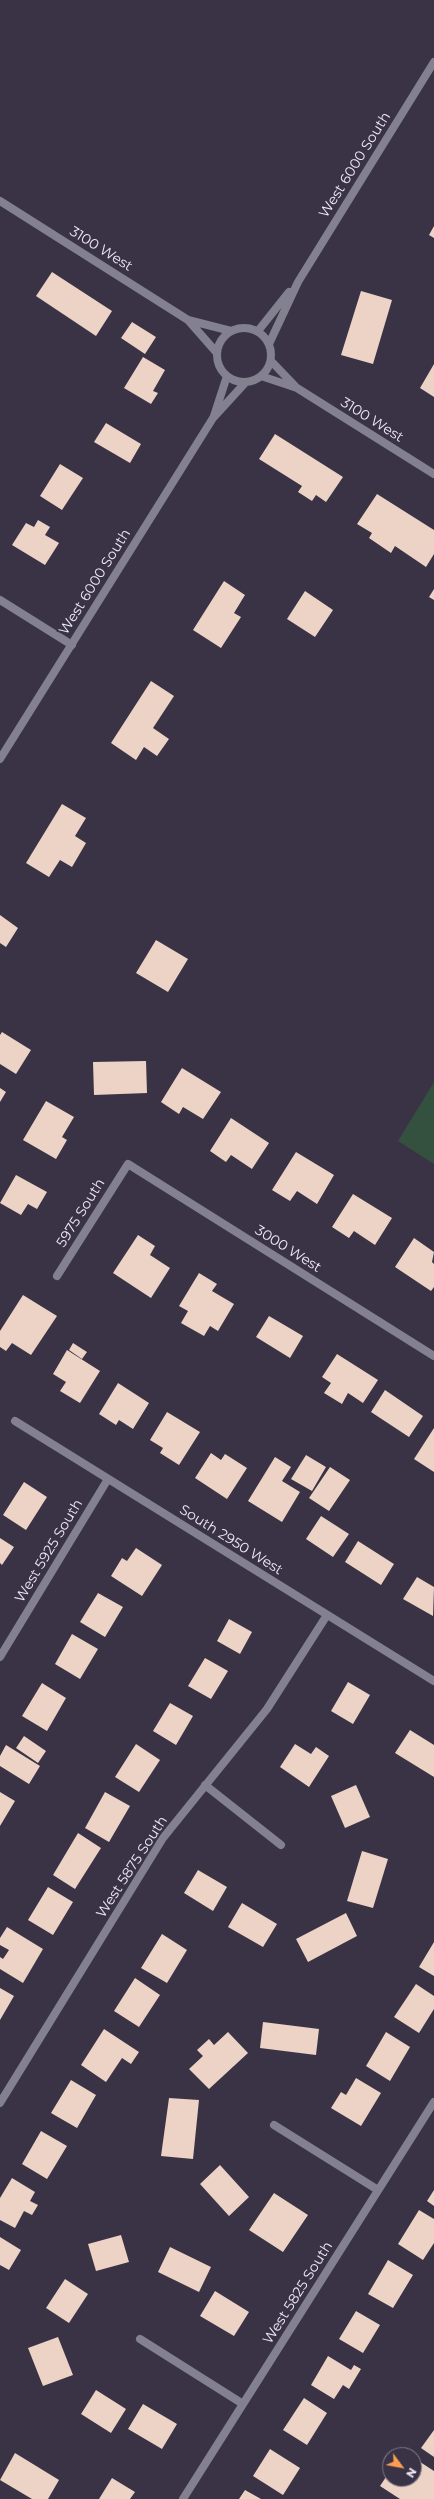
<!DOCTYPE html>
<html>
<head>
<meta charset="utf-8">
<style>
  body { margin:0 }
  #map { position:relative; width:434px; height:2499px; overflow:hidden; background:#3a3345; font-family:Montserrat,sans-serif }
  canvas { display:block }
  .north { position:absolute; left:382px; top:2447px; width:40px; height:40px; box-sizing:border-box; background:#3a3345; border:1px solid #827c8c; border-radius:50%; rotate:122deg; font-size:11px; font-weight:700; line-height:16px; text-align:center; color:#eeeaf6 }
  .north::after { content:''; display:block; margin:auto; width:14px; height:18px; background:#fc9e52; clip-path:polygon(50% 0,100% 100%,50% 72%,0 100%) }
</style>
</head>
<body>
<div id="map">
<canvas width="434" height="2499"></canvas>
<div class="north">N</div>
</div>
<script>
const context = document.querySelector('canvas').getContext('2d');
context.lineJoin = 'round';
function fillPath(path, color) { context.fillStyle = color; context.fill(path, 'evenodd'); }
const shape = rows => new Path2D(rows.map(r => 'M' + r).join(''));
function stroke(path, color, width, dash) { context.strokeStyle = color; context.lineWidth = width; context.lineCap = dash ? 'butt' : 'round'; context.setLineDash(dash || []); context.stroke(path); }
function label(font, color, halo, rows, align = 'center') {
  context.font = font + ' Montserrat,sans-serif'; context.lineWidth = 4; context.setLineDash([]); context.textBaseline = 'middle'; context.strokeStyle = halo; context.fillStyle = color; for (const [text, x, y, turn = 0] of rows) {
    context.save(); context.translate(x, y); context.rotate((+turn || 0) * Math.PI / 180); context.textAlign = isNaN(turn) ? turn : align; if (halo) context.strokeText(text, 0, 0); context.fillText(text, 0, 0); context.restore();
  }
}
fillPath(shape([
  [434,1082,434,1164,398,1141]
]), '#34503e');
fillPath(shape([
  [434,226,434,238,429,235],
  [52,272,112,311,96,336,36,296],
  [361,291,392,300,373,364,341,355],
  [132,322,156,337,145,354,121,338],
  [143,357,165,370,153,391,158,393,151,404,124,388],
  [434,364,434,397,420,388],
  [106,423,141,444,130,463,94,442],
  [275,434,343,477,326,502,316,495,312,501,298,492,302,486,259,459],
  [60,464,83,478,62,510,40,496],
  [377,494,434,530,434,554,426,567,395,546,391,553,369,538,372,533,357,524],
  [38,520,50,527,45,535,59,543,45,565,12,545,26,523,34,527],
  [224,581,245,595,234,613,241,617,221,648,193,630],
  [434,589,434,600,429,597],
  [305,591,333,610,315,637,287,619],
  [151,681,174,696,153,728,169,739,157,756,144,747,136,760,111,743],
  [62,804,86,818,75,836,86,843,72,867,60,860,49,877,26,863],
  [0,915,18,928,6,947,0,943],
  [156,940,188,959,168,992,136,973],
  [2,1032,31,1050,16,1074,0,1064,0,1035],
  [146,1061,147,1093,94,1095,93,1062],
  [182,1068,221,1092,203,1119,183,1107,179,1114,161,1102],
  [0,1088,6,1092,0,1102],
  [46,1101,74,1117,62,1137,67,1140,56,1159,23,1140],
  [231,1118,269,1143,252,1169,231,1155,226,1162,210,1151],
  [296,1152,334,1175,317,1204,297,1191,290,1201,272,1190],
  [16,1175,47,1192,37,1209,28,1204,21,1215,0,1203],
  [353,1194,392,1218,375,1245,354,1231,349,1238,332,1227],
  [138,1235,155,1246,150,1255,170,1268,151,1298,113,1273],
  [414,1238,434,1252,432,1262,434,1264,434,1287,431,1291,395,1267],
  [199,1273,217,1284,212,1291,234,1304,218,1331,210,1326,204,1336,181,1323,188,1311,179,1306],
  [23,1295,57,1316,31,1355,12,1343,6,1351,0,1347,0,1331],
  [269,1316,303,1336,290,1358,256,1337],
  [73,1343,87,1352,82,1359,69,1350],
  [67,1350,100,1371,80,1403,60,1391,66,1382,53,1374],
  [337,1354,378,1380,363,1403,348,1393,342,1404,324,1393,331,1383,322,1377],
  [118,1383,149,1403,133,1429,119,1420,116,1425,99,1414],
  [385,1390,423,1416,409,1437,371,1412],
  [167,1412,200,1432,179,1465,160,1453,163,1448,150,1440],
  [434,1428,434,1472,414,1459],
  [211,1453,221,1460,225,1454,247,1468,227,1499,195,1478],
  [306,1455,326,1467,312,1491,291,1479],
  [275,1457,291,1467,282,1481,300,1492,282,1522,248,1501],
  [330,1467,350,1480,329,1511,309,1498],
  [24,1482,47,1497,26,1530,3,1515],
  [321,1516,349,1534,333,1557,306,1539],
  [0,1538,14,1547,2,1565,0,1563],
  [358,1541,394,1564,381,1585,345,1562],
  [136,1548,162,1565,142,1596,111,1576,122,1558,127,1561],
  [417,1577,434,1587,433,1616,403,1599],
  [98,1593,123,1607,105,1637,80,1622],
  [229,1619,252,1632,240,1654,217,1641],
  [72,1634,98,1649,80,1679,55,1664],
  [205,1658,228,1671,211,1699,188,1686],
  [348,1682,370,1695,353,1724,331,1711],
  [42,1683,66,1698,47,1731,22,1716],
  [170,1703,193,1716,176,1745,153,1731],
  [410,1730,434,1745,434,1777,395,1753],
  [24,1736,46,1751,38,1763,16,1748],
  [136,1744,160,1760,139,1792,115,1777],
  [295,1744,311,1754,316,1747,329,1756,309,1787,280,1767],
  [6,1745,40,1766,29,1784,0,1766,0,1756],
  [356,1785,370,1817,345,1828,331,1796],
  [0,1792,15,1801,0,1826],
  [105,1792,130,1806,109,1842,85,1828],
  [78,1833,101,1848,75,1889,53,1875],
  [362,1851,388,1859,373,1908,347,1901],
  [198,1870,227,1887,213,1911,184,1893],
  [48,1887,73,1902,53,1935,28,1920],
  [242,1903,277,1924,263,1947,228,1927],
  [346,1913,357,1936,308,1962,296,1939],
  [7,1927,43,1949,23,1983,0,1969,0,1957,3,1959,9,1950,0,1945,0,1938],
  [162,1934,187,1950,167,1983,141,1968],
  [434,1942,434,1976,419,1967],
  [135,1978,160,1995,139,2027,114,2011],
  [416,1984,434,1996,434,2009,419,2033,394,2017],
  [0,1988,14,1996,0,2020],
  [263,2022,319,2029,316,2055,260,2048],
  [104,2029,139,2052,131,2064,122,2058,106,2082,81,2065],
  [228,2032,248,2053,209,2089,189,2069,203,2056,197,2050,209,2039,214,2045],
  [386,2032,410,2047,390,2081,366,2066],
  [356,2078,381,2093,361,2126,331,2108,341,2092,346,2095],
  [71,2080,96,2095,77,2128,51,2113],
  [169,2098,199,2100,193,2159,161,2156],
  [41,2131,67,2146,47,2179,22,2164],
  [220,2165,249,2197,229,2216,200,2184],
  [12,2178,35,2192,30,2201,38,2205,32,2215,24,2211,15,2228,0,2220,0,2198],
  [434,2190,434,2206,427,2201],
  [274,2193,308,2215,283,2252,249,2230],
  [419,2210,434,2219,434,2243,423,2260,398,2244],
  [121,2235,129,2262,96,2271,88,2244],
  [0,2237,21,2250,9,2270,0,2265],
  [170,2247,211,2267,199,2292,158,2272],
  [388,2260,413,2275,393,2308,368,2294],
  [65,2279,88,2294,69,2323,46,2308],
  [215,2291,249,2312,234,2336,200,2316],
  [356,2311,380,2325,363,2353,339,2339],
  [58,2337,73,2375,43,2386,28,2348],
  [328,2356,351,2370,354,2365,361,2369,349,2389,343,2385,334,2399,311,2385],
  [96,2390,126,2409,111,2433,81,2414],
  [304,2398,327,2413,307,2445,283,2430],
  [143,2404,177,2424,162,2449,128,2429],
  [434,2430,434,2457,421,2448],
  [270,2449,300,2468,283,2495,253,2476],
  [15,2453,59,2480,48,2499,32,2499,0,2480],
  [414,2458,434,2471,434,2499,400,2499,380,2486,390,2471,390,2479,414,2479],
  [112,2478,135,2492,130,2499,99,2499],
  [245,2490,261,2499,239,2499]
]), '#ecd3c6');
stroke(shape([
  [0,600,72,645],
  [57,1276,128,1164,434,1356],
  [15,1421,434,1681],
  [0,1657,108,1479],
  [205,1785,281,1845],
  [0,2103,163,1838,267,1709,327,1615],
  [274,2125,378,2190],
  [140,2339,243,2404],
  [183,2499,434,2102]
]), '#83818f', 8);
stroke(shape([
  [0,201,188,320,217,353],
  [188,320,231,331],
  '217 355a27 27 0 1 1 54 0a27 27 0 1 1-54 0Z',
  [258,331,289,292],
  [269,344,298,282,434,62],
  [271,361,295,386],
  [261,376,297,388,434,474],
  [214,416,227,376],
  [0,759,213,418,245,383]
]), '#83818f', 8);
label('14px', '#eeeaf6', '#3a3345', [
  ["West 6000 South",355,165,-58],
  ["3100 West",101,249,32],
  ["3100 West",372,420,32],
  ["West 6000 South",95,582,-58],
  ["5975 South",81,1213,-58],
  ["3000 West",288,1249,32],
  ["South 2950 West",231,1540,32],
  ["West 5925 South",49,1551,-59],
  ["West 5875 South",132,1867,-57],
  ["West 5825 South",298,2293,-58]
]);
</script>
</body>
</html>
